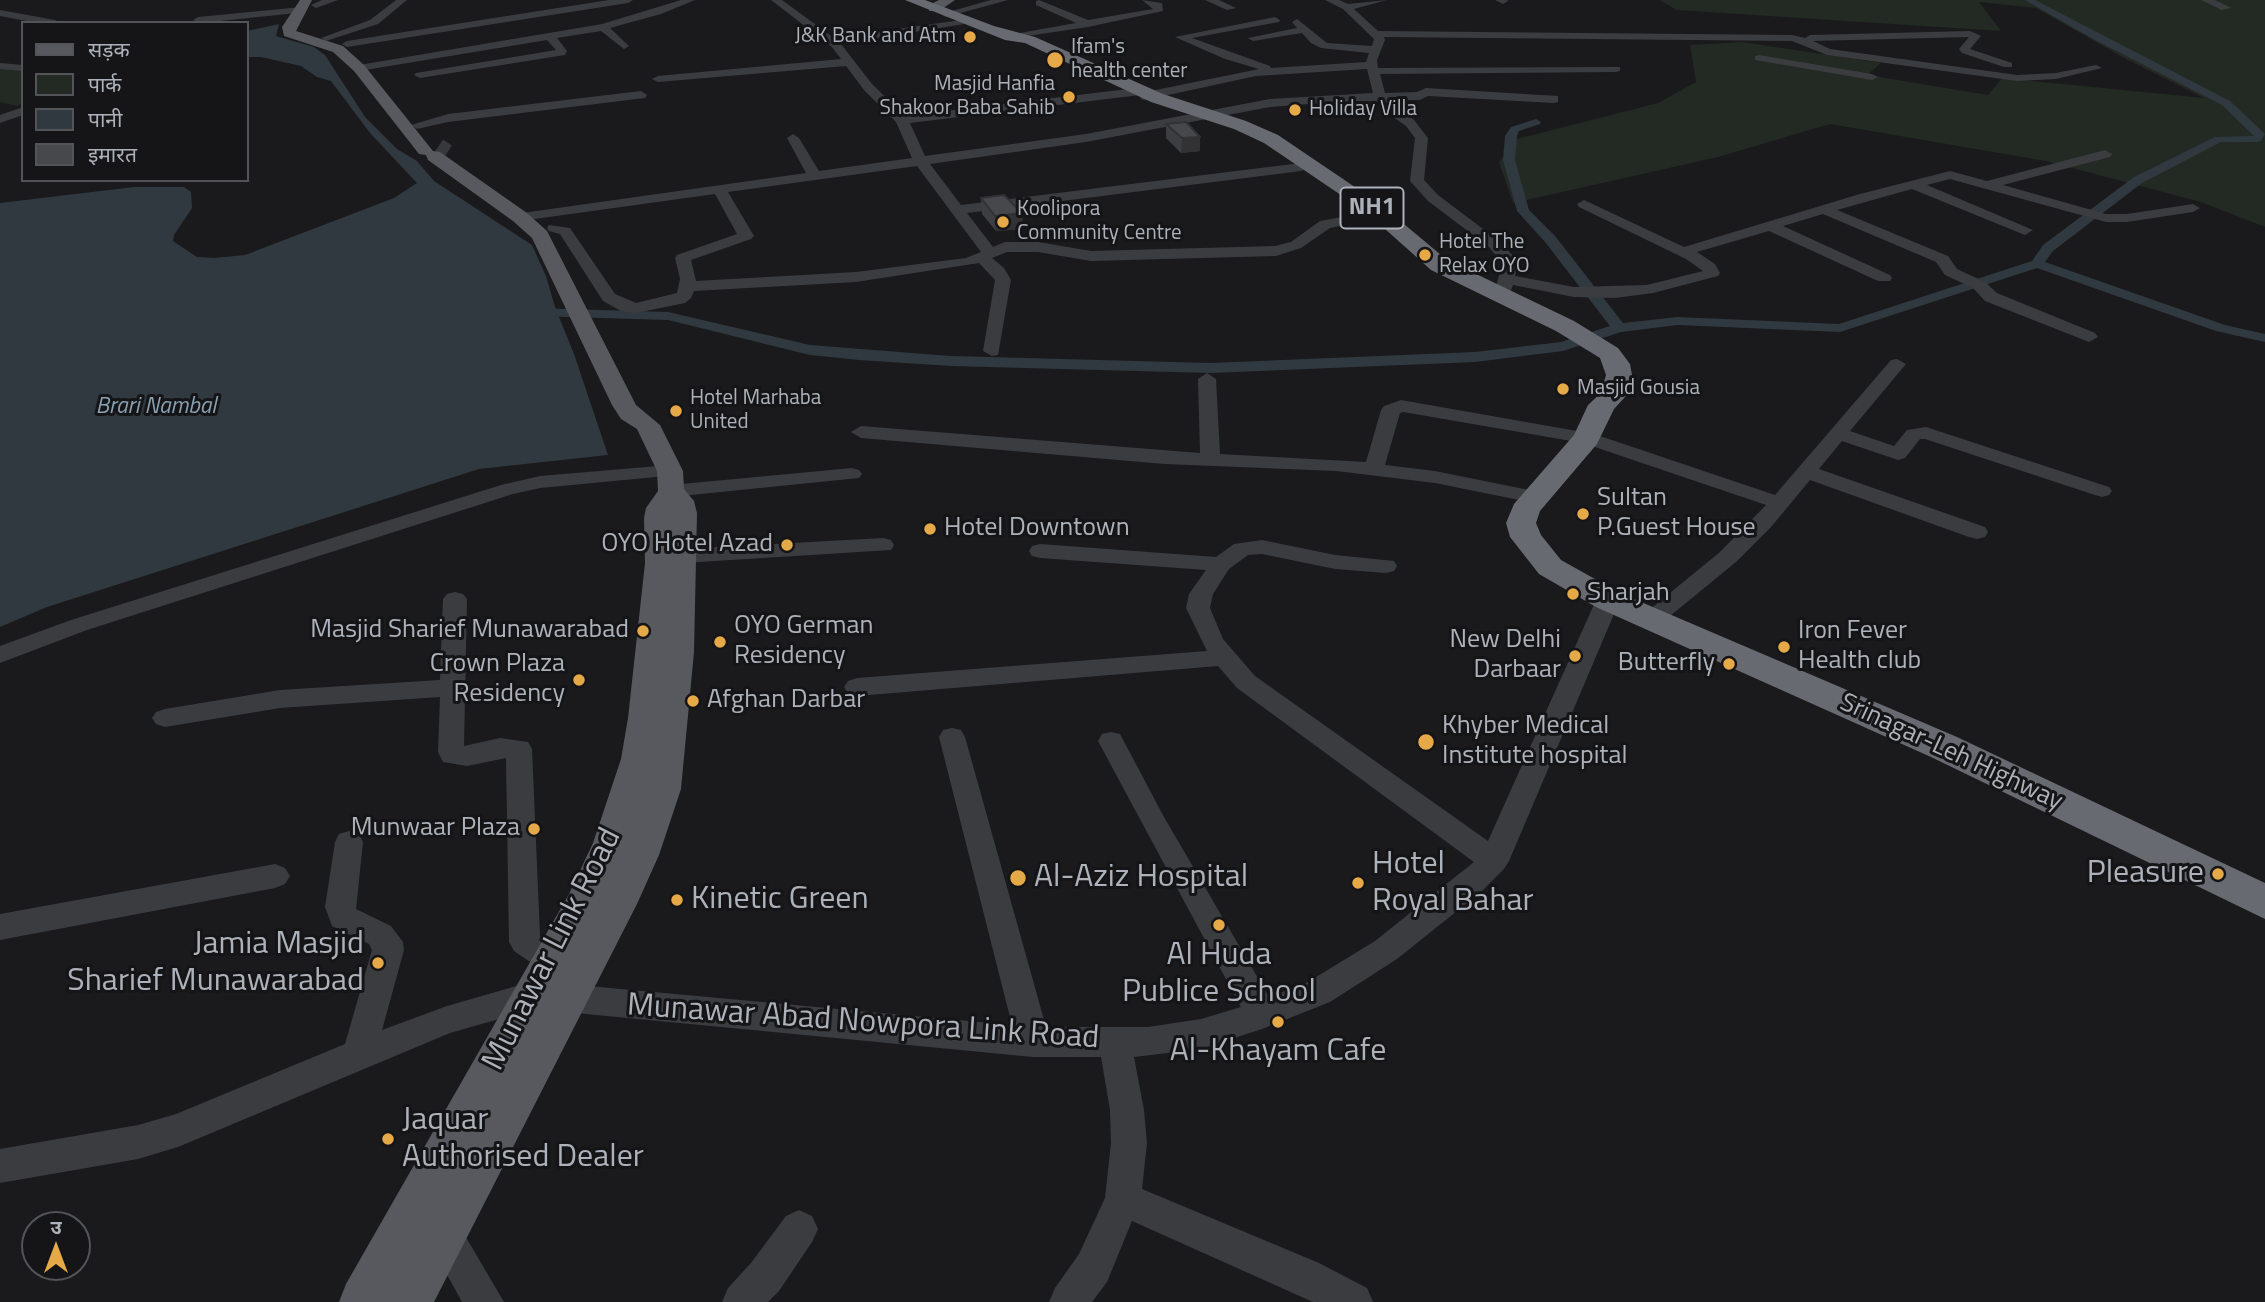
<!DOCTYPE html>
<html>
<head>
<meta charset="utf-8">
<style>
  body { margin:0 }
  #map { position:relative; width:2265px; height:1302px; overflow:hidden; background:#1a1a1c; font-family:"Titillium Web","Noto Sans Devanagari",sans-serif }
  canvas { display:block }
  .legend { position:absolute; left:21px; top:21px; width:228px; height:161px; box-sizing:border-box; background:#151517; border:2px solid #525458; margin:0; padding:9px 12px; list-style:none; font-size:21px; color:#adb2ba }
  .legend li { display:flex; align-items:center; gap:14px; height:35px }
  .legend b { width:35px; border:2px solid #525458 }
  .north { position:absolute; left:21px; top:1211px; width:70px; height:70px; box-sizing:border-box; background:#151517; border:2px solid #525458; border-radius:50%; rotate:0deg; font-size:19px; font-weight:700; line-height:28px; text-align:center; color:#adb2ba }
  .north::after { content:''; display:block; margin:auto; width:24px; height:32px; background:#e6a947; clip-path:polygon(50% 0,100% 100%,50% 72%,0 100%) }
</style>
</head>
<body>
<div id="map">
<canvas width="2265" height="1302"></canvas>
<ul class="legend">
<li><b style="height:9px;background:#57595f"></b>सड़क</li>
<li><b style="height:19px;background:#222a23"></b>पार्क</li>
<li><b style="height:19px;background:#30393f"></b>पानी</li>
<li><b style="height:19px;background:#47484c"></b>इमारत</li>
</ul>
<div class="north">उ</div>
</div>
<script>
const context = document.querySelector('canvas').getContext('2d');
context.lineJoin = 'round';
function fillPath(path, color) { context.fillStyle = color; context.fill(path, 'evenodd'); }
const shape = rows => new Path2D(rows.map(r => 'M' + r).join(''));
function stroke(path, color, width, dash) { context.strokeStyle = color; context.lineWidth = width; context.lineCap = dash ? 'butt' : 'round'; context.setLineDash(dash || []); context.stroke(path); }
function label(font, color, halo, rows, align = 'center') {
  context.font = font + ' "Titillium Web",sans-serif'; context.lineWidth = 6; context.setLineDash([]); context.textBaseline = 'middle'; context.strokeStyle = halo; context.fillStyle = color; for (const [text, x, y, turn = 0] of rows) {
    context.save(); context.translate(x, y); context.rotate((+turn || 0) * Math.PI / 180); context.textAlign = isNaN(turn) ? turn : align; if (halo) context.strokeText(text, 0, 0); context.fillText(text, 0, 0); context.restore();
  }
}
fillPath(shape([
  [1659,0,2265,0,2265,227,2201,202,2046,161,1830,124,1718,157,1513,203,1499,162,1517,139,1658,103,1696,82,1690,45,1742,42,1881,63,1867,75,1988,95,2002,78,2204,98,2126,59,2036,8,1979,2,2001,31,1677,10],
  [0,67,23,69,23,103,17,106,0,102]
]), '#222a23');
fillPath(shape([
  [279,24,276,36,314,47,325,55,365,117,397,149,417,161,434,181,532,245,546,276,555,307,574,354,608,455,479,469,47,607,0,627,0,203,134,187,184,187,191,192,192,208,174,235,173,241,197,257,214,258,245,255,394,198,417,183,370,133,331,81,317,77,301,66,261,57,247,57,247,31]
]), '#30393f');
fillPath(shape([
  [2025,0,2035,0,2230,101,2265,134,2261,141,2257,142,2221,142,2142,183,2053,251,2045,262,2225,325,2265,334,2265,342,2216,331,2037,268,1840,332,1677,325,1621,332,1563,351,1475,362,1211,373,951,366,859,360,810,355,668,320,532,316,525,312,532,308,668,312,810,345,951,356,1211,363,1475,352,1561,342,1610,326,1545,242,1517,211,1503,160,1505,136,1511,127,1536,119,1541,122,1540,124,1519,131,1517,136,1515,160,1529,210,1555,236,1623,323,1677,317,1839,324,2032,261,2043,245,2134,177,2215,137,2254,136,2222,105,2095,40,2025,0]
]), '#30393f');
stroke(shape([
  [438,147,447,153]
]), '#37383c', 18, [18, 9]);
fillPath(shape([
  [322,0,338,0,316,8,311,5,322,0],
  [396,0,407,0,378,24,326,41,321,38,370,20,396,0],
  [609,0,633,0,628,3,347,47,342,44,347,41,609,0],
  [681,0,695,0,661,14,610,28,629,46,624,49,601,31,557,38,567,51,565,55,420,78,414,75,416,73,556,50,547,40,359,71,353,68,359,65,602,24,681,0],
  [771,0,782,0,834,38,968,19,968,23,964,24,841,44,872,84,905,116,1136,88,1140,89,1141,93,1259,69,1225,59,1175,37,1275,17,1280,20,1279,22,1192,38,1270,66,1271,68,1366,62,1369,53,1321,48,1311,43,1302,33,1253,41,1248,38,1297,28,1292,22,1297,19,1327,43,1372,46,1374,39,1343,9,1325,0,1339,0,1348,4,1387,0,1354,9,1378,31,1792,35,1805,38,1810,35,1970,31,1981,36,1970,49,2012,63,2012,67,2004,67,1962,53,1959,49,1969,37,1813,41,1830,49,2017,75,2056,73,2096,65,2102,68,2056,79,2017,81,1827,55,1792,41,1384,37,1385,40,1377,60,1378,68,1620,67,1620,71,1616,72,1380,74,1385,93,1417,92,1426,88,1558,96,1558,102,1554,103,1428,96,1420,100,1388,100,1414,120,1428,138,1424,180,1438,195,1499,241,1515,258,1517,267,1515,276,1574,287,1647,285,1703,271,1686,259,1579,207,1577,204,1584,200,1684,247,1860,194,1950,171,1987,181,2105,150,2112,154,2110,157,2003,185,2106,214,2127,214,2193,204,2200,208,2193,212,2127,222,2106,222,1950,179,1927,185,2033,230,2025,235,2020,233,1912,189,1837,210,1948,256,1957,269,1985,282,1997,293,2095,333,2098,337,2089,342,1985,301,1973,288,1945,275,1936,262,1823,214,1783,226,1890,275,1892,278,1890,281,1878,281,1769,231,1697,252,1715,264,1720,273,1718,276,1653,293,1615,298,1574,297,1513,285,1508,298,1502,300,1494,295,1501,267,1499,259,1489,247,1428,201,1410,181,1415,138,1406,126,1382,109,1377,101,1334,102,1270,107,1086,142,930,164,961,205,1301,163,1308,167,1301,171,967,213,993,247,1005,242,1038,242,1091,251,1275,246,1291,242,1320,221,1369,212,1376,216,1374,219,1330,228,1301,248,1276,256,1091,261,1038,252,1007,252,992,258,1004,268,1011,280,998,355,992,356,983,351,995,280,979,263,856,282,694,291,691,298,685,303,636,313,621,311,603,301,560,234,549,231,547,228,549,225,570,228,615,294,636,303,677,293,680,279,675,258,677,255,737,234,715,194,520,221,515,220,513,217,515,214,806,173,787,138,793,134,799,138,819,171,912,158,896,122,864,90,846,66,658,82,652,79,658,76,841,59,832,47,771,0],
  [1367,69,1373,93,1270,99,1086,134,925,156,910,123,1140,95,1141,99,1145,100,1256,76,1367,69],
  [917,166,981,252,966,258,856,272,696,281,691,260,751,239,754,236,728,192,917,166],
  [991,0,1008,0,946,17,941,14,991,0],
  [1039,0,1088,20,1153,9,1142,0,1162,3,1163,11,1088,27,1014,38,1014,34,1076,23,1036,5,1036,1,1039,0],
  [1205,0,1219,0,1236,8,1227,10,1205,0],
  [1495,0,1507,0,1508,1,1503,4,1495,0],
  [2201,0,2215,0,2231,8,2222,10,2201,0],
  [302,7,306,8,306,12,201,23,193,20,198,17,302,7],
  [0,10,55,20,60,23,37,23,0,16,0,10],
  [1759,55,1872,74,1878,77,1872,80,1755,60,1755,56,1759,55],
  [0,63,23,65,23,71,0,69,0,63],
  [641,91,647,95,645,98,448,122,417,129,411,125,448,114,641,91],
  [23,107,23,115,0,123,0,115,23,107],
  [1897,359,1906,364,1850,431,1894,446,1907,430,1926,427,2109,487,2112,491,2109,495,2102,497,2095,495,1925,439,1920,439,1905,458,1898,460,1842,441,1819,469,1985,527,1988,532,1985,537,1977,539,1969,537,1810,480,1771,527,1736,562,1659,625,1651,628,1643,625,1639,620,1643,615,1720,552,1766,505,1583,443,1403,412,1400,413,1385,465,1435,471,1534,491,1541,493,1545,497,1541,501,1534,503,1435,483,1336,471,1165,464,861,438,851,432,861,426,1200,453,1198,379,1207,373,1216,379,1220,454,1366,462,1381,410,1384,406,1401,400,1594,434,1775,495,1891,360,1897,359],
  [670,465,677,467,680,471,677,475,540,488,513,494,87,630,0,663,0,646,71,620,501,485,540,476,670,465],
  [852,468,859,470,862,474,859,478,671,497,664,495,661,491,664,487,671,485,852,468],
  [883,538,891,540,894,545,891,550,683,563,675,561,672,556,675,551,683,549,883,538],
  [1262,540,1335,555,1394,561,1397,566,1394,571,1386,573,1335,569,1262,554,1248,555,1229,569,1213,594,1210,608,1223,639,1255,676,1488,841,1596,600,1600,595,1608,593,1616,595,1620,600,1509,861,1504,869,1482,891,1397,959,1330,1002,1262,1029,1201,1049,1134,1057,1144,1110,1147,1143,1142,1189,1319,1263,1367,1288,1373,1302,1313,1302,1132,1221,1107,1282,1092,1302,1049,1302,1055,1288,1079,1254,1105,1198,1111,1143,1110,1110,1101,1057,1033,1057,534,1009,450,1033,178,1147,138,1159,0,1183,0,1149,138,1125,176,1114,345,1044,372,950,369,944,332,926,325,907,335,842,339,834,349,831,359,834,363,842,356,909,391,926,403,942,404,950,382,1030,447,1006,534,981,1012,1025,939,737,943,730,952,728,961,730,965,737,1046,1027,1148,1027,1201,1019,1241,1007,1098,741,1102,734,1111,732,1120,734,1164,817,1269,997,1308,982,1375,941,1474,862,1237,688,1218,666,857,696,848,693,844,687,848,681,857,678,1207,651,1186,608,1189,594,1206,570,1040,558,1032,556,1029,551,1032,546,1040,544,1216,557,1234,544,1262,540],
  [455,592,463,594,467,599,464,746,500,738,528,742,532,749,540,936,564,952,569,961,564,970,553,974,542,970,514,951,509,942,506,758,467,766,443,762,438,752,440,697,280,708,165,727,156,724,152,718,156,712,165,709,280,690,440,680,443,599,447,594,455,592],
  [275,864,285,868,290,876,285,884,275,888,0,940,0,914,275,864],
  [799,1210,812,1216,818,1229,812,1242,779,1291,768,1302,722,1302,728,1288,751,1263,786,1216,799,1210],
  [444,1216,457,1222,504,1302,462,1302,425,1235,431,1222,444,1216]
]), '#3b3c40');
fillPath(shape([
  [300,0,312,0,296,31,343,46,364,65,433,151,440,152,527,213,547,231,636,405,660,425,683,471,684,489,694,501,697,513,694,652,681,789,659,855,637,904,434,1302,339,1302,346,1284,569,894,593,843,621,759,628,718,645,563,644,518,646,508,658,491,657,471,637,429,621,419,612,405,532,238,513,221,428,160,426,155,419,154,354,71,333,52,284,36,282,27,300,0],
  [939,0,955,0,939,11,929,11,929,5,939,0]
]), '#57595f');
fillPath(shape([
  [905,0,925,0,994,26,1035,37,1163,94,1246,121,1278,135,1380,204,1447,260,1574,321,1618,348,1630,364,1632,375,1626,396,1614,409,1597,444,1540,511,1536,523,1541,535,1561,560,1620,593,1957,737,2265,883,2265,919,1931,757,1596,607,1539,574,1510,537,1506,523,1514,504,1574,435,1588,405,1601,393,1606,375,1600,358,1556,331,1431,270,1366,212,1264,143,1234,129,1151,102,1025,43,1005,40,905,0]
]), '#676a71');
fillPath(shape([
  [1166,124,1200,151,1181,153,1166,138],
  [981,198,1022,213,1023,229,996,231,982,214]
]), '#3d3e41');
fillPath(shape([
  [1200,137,1200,151,1181,153,1182,138],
  [1022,213,1023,229,996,231,995,216]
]), '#323235');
const building = shape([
  [1186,122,1200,137,1182,138,1166,124,1186,122],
  [1004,195,1022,213,995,216,981,198,1004,195]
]);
fillPath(building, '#47484c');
stroke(building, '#323235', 2);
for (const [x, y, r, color] of [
  [970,37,7,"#e6a947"],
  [1055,60,9,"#e6a947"],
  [1069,97,7,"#e6a947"],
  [1295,110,7,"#e6a947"],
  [1003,222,7,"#e6a947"],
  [1425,255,7,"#e6a947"],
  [1563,389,7,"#e6a947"],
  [676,411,7,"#e6a947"],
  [1583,514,7,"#e6a947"],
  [930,529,7,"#e6a947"],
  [787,545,7,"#e6a947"],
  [1573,594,7,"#e6a947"],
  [643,631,7,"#e6a947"],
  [720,642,7,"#e6a947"],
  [1784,647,7,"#e6a947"],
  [1575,656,7,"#e6a947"],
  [1729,664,7,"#e6a947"],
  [579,680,7,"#e6a947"],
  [693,701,7,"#e6a947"],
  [1426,742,9,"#e6a947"],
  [534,829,7,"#e6a947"],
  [2218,874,7,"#e6a947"],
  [1018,878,9,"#e6a947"],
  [1358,883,7,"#e6a947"],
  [677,900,7,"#e6a947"],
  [1219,925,7,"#e6a947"],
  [378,963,7,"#e6a947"],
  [1278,1022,7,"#e6a947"],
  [388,1139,7,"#e6a947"]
]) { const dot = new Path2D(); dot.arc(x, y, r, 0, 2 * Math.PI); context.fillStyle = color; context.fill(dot); stroke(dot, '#151517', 2.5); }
label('21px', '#adb2ba', '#151517', [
  ["J&K Bank and Atm",956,37,"right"],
  ["Ifam's",1071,48],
  ["health center",1071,72],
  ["Masjid Hanfia",1055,85,"right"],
  ["Shakoor Baba Sahib",1055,109,"right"],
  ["Holiday Villa",1309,110],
  ["Koolipora",1017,210],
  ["Community Centre",1017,234],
  ["Hotel The",1439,243],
  ["Relax OYO",1439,267],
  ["Masjid Gousia",1577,389],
  ["Hotel Marhaba",690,399],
  ["United",690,423]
], 'left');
label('italic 23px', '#87a0b2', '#151517', [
  ["Brari Nambal",156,407]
]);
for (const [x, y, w] of [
  [1372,208,63]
]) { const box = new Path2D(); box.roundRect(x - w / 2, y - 20.5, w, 41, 5); context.fillStyle = '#151517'; context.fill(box); stroke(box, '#adb2ba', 2); }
label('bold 24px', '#adb2ba', null, [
  ["NH1",1372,208]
]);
label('26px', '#adb2ba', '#151517', [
  ["Sultan",1597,499],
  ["P.Guest House",1597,529],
  ["Hotel Downtown",944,529],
  ["OYO Hotel Azad",773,545,"right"],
  ["Sharjah",1587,594],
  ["OYO German",734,627],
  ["Residency",734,657],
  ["Masjid Sharief Munawarabad",629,631,"right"],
  ["Iron Fever",1798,632],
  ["Health club",1798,662],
  ["New Delhi",1561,641,"right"],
  ["Darbaar",1561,671,"right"],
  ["Butterfly",1715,664,"right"],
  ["Crown Plaza",565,665,"right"],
  ["Residency",565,695,"right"],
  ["Afghan Darbar",707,701],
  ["Khyber Medical",1442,727],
  ["Institute hospital",1442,757],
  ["Munwaar Plaza",520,829,"right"]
], 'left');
label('26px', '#adb2ba', '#151517', [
  ["Srinagar-Leh Highway",1951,753,25]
]);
label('32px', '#adb2ba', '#151517', [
  ["Hotel",1372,865],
  ["Royal Bahar",1372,902],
  ["Pleasure",2204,874,"right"],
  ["Al-Aziz Hospital",1034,878],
  ["Kinetic Green",691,900],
  ["Jamia Masjid",364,945,"right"],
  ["Sharief Munawarabad",364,982,"right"],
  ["Al Huda",1219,956,"center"],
  ["Publice School",1219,993,"center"],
  ["Al-Khayam Cafe",1278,1052,"center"],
  ["Jaquar",402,1121],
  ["Authorised Dealer",402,1158]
], 'left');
label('32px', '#adb2ba', '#151517', [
  ["Munawar Link Road",553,950,-63],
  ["Munawar Abad Nowpora Link Road",863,1023,4]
]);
</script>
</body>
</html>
